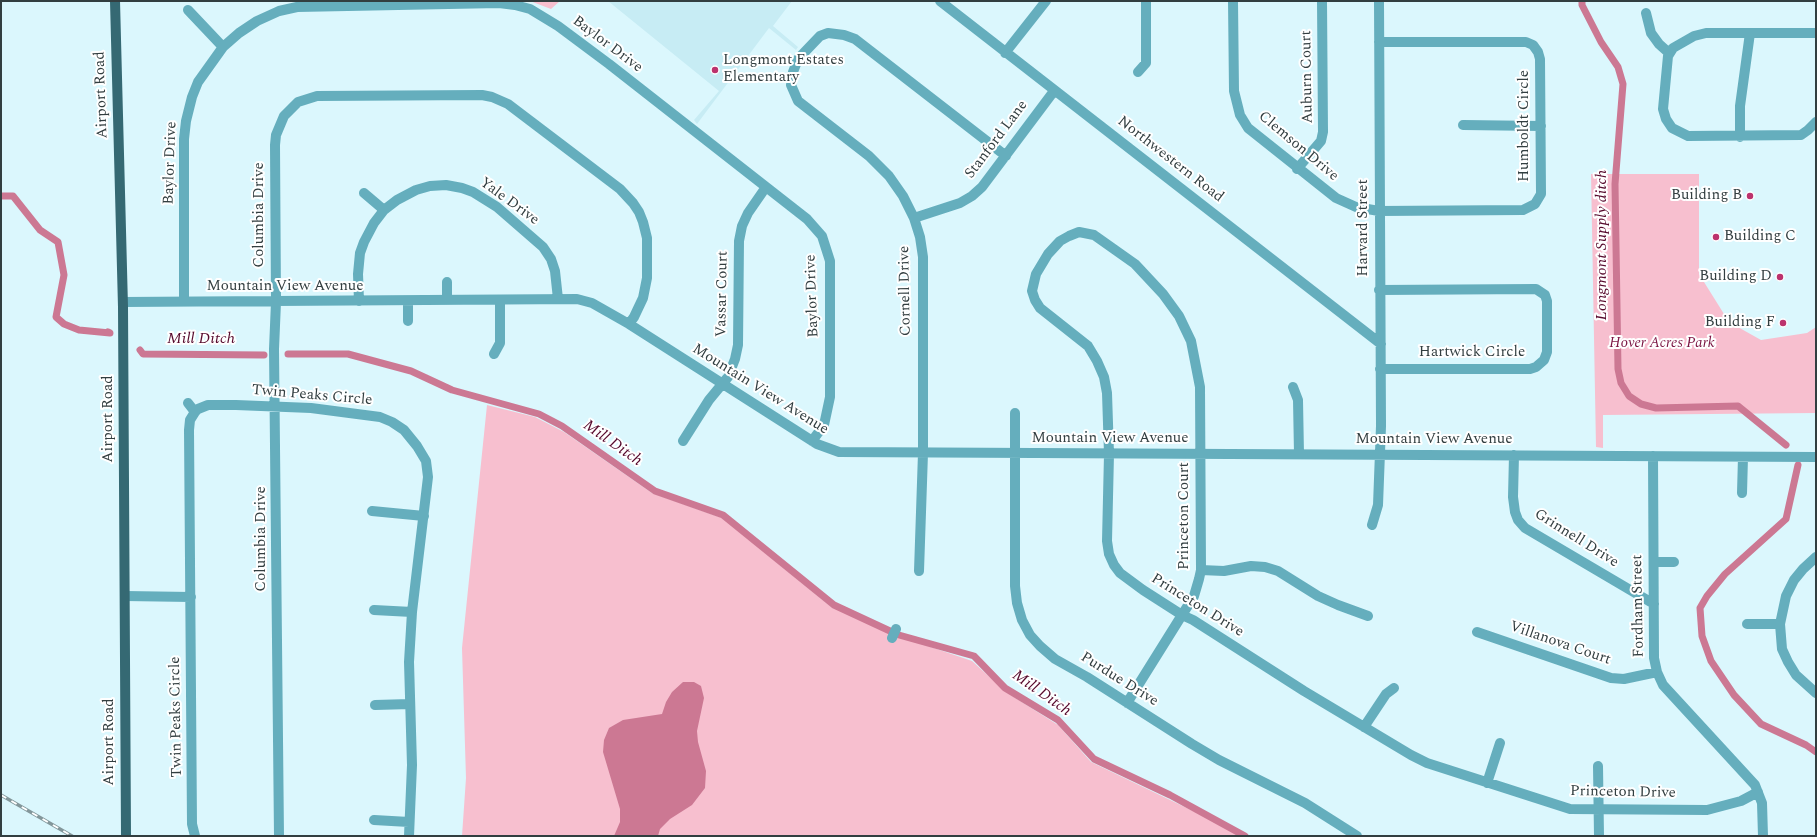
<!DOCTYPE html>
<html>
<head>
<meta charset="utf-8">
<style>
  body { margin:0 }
  #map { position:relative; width:1817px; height:837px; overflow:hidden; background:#dbf7fd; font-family:Spectral,serif }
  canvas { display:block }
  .frame { position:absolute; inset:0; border:2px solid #323e40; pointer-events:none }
</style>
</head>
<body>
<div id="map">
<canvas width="1817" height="837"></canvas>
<div class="frame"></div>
</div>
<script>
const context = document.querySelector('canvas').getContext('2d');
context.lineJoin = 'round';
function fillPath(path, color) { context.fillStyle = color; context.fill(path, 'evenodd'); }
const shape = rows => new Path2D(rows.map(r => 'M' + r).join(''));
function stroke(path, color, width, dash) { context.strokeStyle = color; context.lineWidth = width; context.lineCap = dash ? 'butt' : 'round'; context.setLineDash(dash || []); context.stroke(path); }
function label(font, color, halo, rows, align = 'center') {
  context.font = font + ' Spectral,serif'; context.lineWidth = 4; context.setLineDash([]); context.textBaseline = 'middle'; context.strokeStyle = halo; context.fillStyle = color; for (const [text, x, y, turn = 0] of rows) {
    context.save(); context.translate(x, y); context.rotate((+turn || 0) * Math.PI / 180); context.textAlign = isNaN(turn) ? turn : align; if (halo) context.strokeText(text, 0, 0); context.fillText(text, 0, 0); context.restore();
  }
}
fillPath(shape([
  [608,1,792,1,773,26,798,47,796,50,769,28,697,124,694,120,719,91]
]), '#c7ecf4');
fillPath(shape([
  [530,1,560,1,551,9],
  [1591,174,1699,174,1699,274,1729,322,1761,340,1807,333,1816,327,1816,413,1603,415,1603,448,1596,447],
  [487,405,535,417,564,432,652,493,722,518,830,606,884,631,972,661,1006,692,1058,725,1091,762,1218,823,1240,836,462,836,466,778,462,648]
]), '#f7bfcf');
fillPath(shape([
  [683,682,694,682,701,686,704,698,697,731,698,742,706,771,705,788,692,805,670,819,660,829,658,836,614,836,620,822,620,809,603,752,604,740,609,728,623,720,662,714,666,702,672,692]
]), '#cc7893');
stroke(shape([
  [1582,1,1582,5,1601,42,1618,67,1623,84,1615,184,1618,369,1621,383,1629,396,1641,404,1656,408,1738,406,1786,445],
  [1,196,13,196,40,230,58,242,64,275,56,317,64,324,79,330,110,333,108,332],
  [140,350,143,354,264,355],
  [288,354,348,354,411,371,452,390,539,414,562,426,655,491,723,515,834,605,890,631],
  [1798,465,1786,519,1725,574,1707,596,1700,608,1702,636,1711,661,1734,695,1761,724,1806,745,1816,752],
  [899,635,974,656,1005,688,1058,720,1094,759,1170,795,1245,836]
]), '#cc7893', 7);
stroke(shape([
  [940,1,1381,344],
  [1233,1,1234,91,1240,115,1248,128,1336,198,1356,207,1379,211,1523,210,1535,204,1541,194,1540,59,1538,52,1533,45,1526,42,1379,42],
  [188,10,223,47],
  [1646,13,1651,33,1659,44,1669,53],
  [1816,33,1706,33,1694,36,1673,48,1668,56,1663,109,1666,119,1672,128,1688,136,1801,135,1808,130,1816,122],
  [1005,53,1046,1],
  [1138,72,1146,63,1146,1],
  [1463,125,1541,126],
  [1740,137,1740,106,1750,33],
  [1297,169,1321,141,1323,132,1322,1],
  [364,193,384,210],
  [914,218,960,203,972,196,982,187,1054,91],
  [447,282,447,300],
  [1379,290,1536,289,1545,295,1547,301,1547,352,1544,360,1536,367,1530,369,1380,369],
  [359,301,358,274,360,253,364,242,374,223,384,210,397,200,416,190,430,186,446,185,462,188,473,192,497,207,543,247,551,259,555,271,558,299],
  [408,301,408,321],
  [123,302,577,299,592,303,629,324,817,444,839,452,1816,457],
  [184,302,184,139,186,121,192,97,198,82,223,47,239,33,257,21,279,11,297,7,499,3,515,5,530,9,558,26,609,64,807,219,822,236,830,261,830,397,824,425,812,441],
  [494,354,500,343,500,300],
  [1293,387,1298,400,1299,454],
  [188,403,195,412],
  [1015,413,1015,586,1017,603,1022,620,1030,635,1040,646,1055,659,1087,677,1192,744,1219,760,1305,803,1357,836],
  [683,441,709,400,728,377,735,359,738,345,739,241,742,226,748,213,766,187],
  [1514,455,1513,497,1515,512,1518,520,1525,528,1654,604],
  [1653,456,1654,658,1657,672,1663,685,1755,785,1762,803,1763,836],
  [1742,493,1743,457],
  [372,511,424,516],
  [1372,525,1378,505,1381,426,1379,1],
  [1816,557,1803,569,1794,580,1786,596,1780,624,1782,649,1788,662,1796,675,1816,693],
  [1654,562,1674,562],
  [1201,570,1224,571,1251,566,1265,567,1278,571,1318,596,1338,605,1368,616],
  [919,571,923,453,923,257,920,237,914,218,903,196,889,176,869,156,798,101,791,85,793,72,798,59,820,36,828,33,844,35,855,39,1006,156],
  [125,596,191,597],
  [374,610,412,612],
  [1747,624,1780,624],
  [1477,632,1611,678,1624,679,1657,672],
  [892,638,896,629],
  [1127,703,1182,615,1194,596,1199,579,1201,570,1200,387,1191,341,1179,316,1163,294,1135,264,1094,235,1079,232,1069,236,1060,241,1048,254,1036,274,1032,291,1035,300,1040,308,1088,346,1097,361,1104,377,1107,393,1109,454,1107,541,1109,554,1114,565,1120,573,1143,590,1182,615,1193,620,1304,691,1411,755,1427,763,1570,809,1707,810,1741,801,1758,792],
  [375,705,410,704],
  [1364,727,1386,694,1394,688],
  [1598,766,1599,836],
  [1487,783,1500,743],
  [374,820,409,822],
  [195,836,192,824,189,430,190,420,195,412,198,409,208,405,236,405,311,408,380,417,392,422,404,430,417,446,426,461,428,477,412,612,409,662,412,765,409,836],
  [279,836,274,349,276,302,275,145,276,135,284,116,298,102,317,96,482,95,492,97,508,104,620,189,633,203,639,212,643,222,647,238,647,278,643,298,634,317,629,324]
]), '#65aebd', 10);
stroke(shape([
  [115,1,123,307,126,836]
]), '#356973', 10);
const rail = shape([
  [1,795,72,836]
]);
stroke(rail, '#83979b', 3.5);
stroke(rail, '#fff', 2, [6]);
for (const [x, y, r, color] of [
  [715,70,4,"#bc326d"],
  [1750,196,4,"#bc326d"],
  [1716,237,4,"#bc326d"],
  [1780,277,4,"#bc326d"],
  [1783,323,4,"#bc326d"]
]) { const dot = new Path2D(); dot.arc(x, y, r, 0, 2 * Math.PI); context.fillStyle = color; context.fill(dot); stroke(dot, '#fff', 1.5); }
label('15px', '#323e40', '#fff', [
  ["Baylor Drive",607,45,37],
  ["Auburn Court",1308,77,-91],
  ["Airport Road",102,95,-92],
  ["Humboldt Circle",1525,126,-90],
  ["Stanford Lane",997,140,-53],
  ["Clemson Drive",1298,147,40],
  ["Northwestern Road",1170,160,38],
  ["Baylor Drive",171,163,-88],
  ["Yale Drive",509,202,36],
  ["Columbia Drive",260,215,-90],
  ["Harvard Street",1364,228,-90],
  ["Mountain View Avenue",285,287],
  ["Cornell Drive",906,291,-91],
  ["Vassar Court",723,294,-89],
  ["Baylor Drive",813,296,-92],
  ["Hartwick Circle",1472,353],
  ["Mountain View Avenue",760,390,32],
  ["Twin Peaks Circle",312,396,5],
  ["Airport Road",109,419,-90],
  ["Mountain View Avenue",1110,439],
  ["Mountain View Avenue",1434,440],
  ["Princeton Court",1185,516,-90],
  ["Columbia Drive",262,539,-90],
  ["Grinnell Drive",1576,539,32],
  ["Princeton Drive",1197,606,32],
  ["Fordham Street",1639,606,-91],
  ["Villanova Court",1560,644,19],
  ["Purdue Drive",1119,680,32],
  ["Twin Peaks Circle",177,717,-91],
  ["Airport Road",110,742,-90],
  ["Princeton Drive",1623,793,1]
]);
label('15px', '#323e40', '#fff', [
  ["Longmont Estates",723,61,"left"],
  ["Elementary",723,78,"left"],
  ["Building B",1742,196],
  ["Building C",1724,237,"left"],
  ["Building D",1772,277],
  ["Building F",1775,323]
], 'right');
label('italic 15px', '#7b1543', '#fff', [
  ["Hover Acres Park",1662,344]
]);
label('italic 16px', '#570a2d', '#fff', [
  ["Longmont Supply ditch",1603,245,-90],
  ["Mill Ditch",201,340],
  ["Mill Ditch",612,444,35],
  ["Mill Ditch",1041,694,35]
]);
</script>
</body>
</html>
